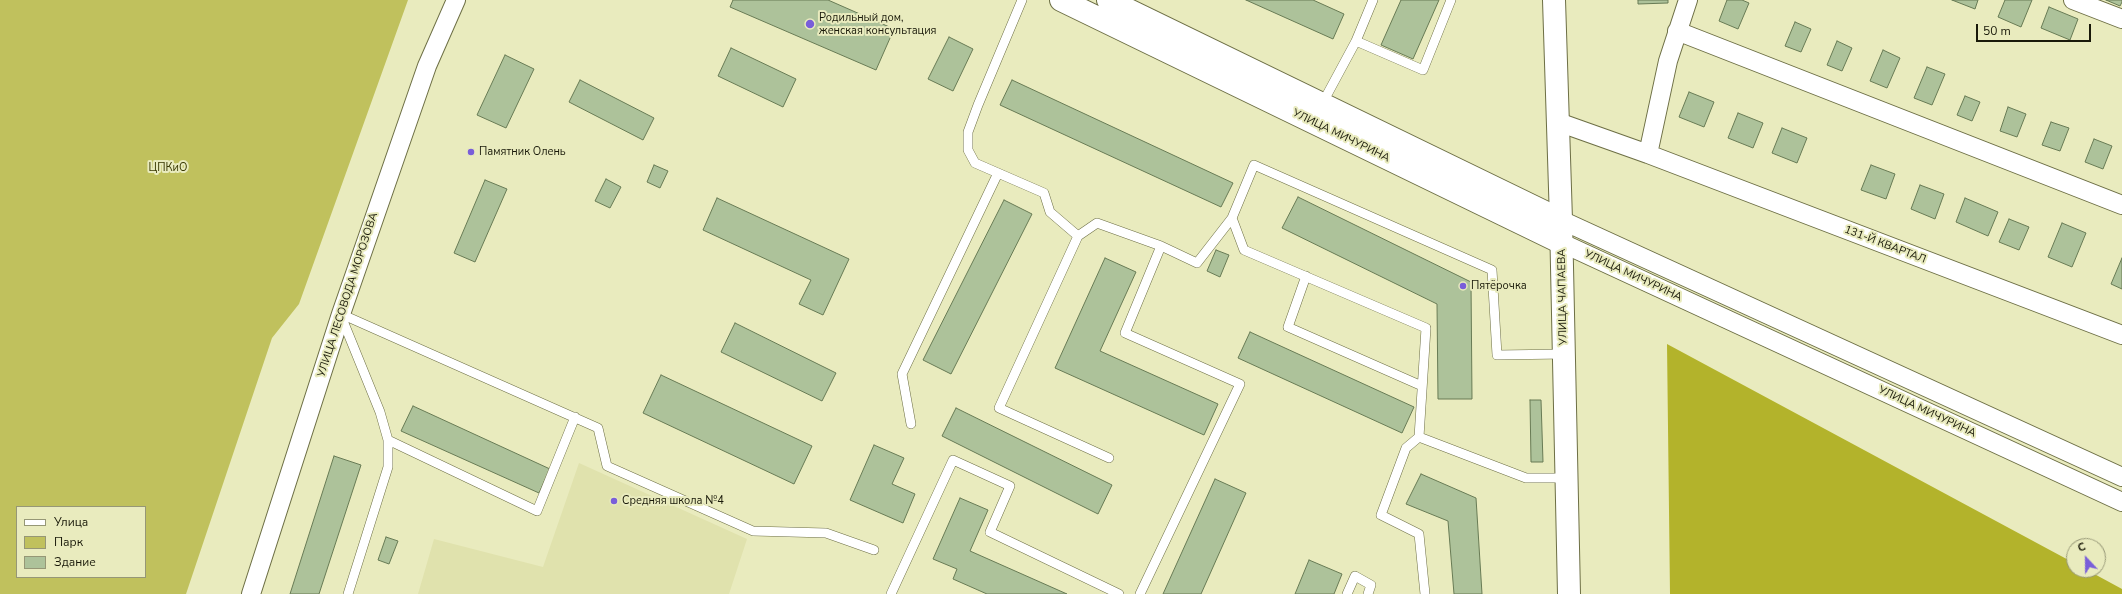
<!DOCTYPE html>
<html>
<head>
<meta charset="utf-8">
<style>
  body { margin:0 }
  #map { position:relative; width:2122px; height:594px; overflow:hidden; background:#e9ebbe; font-family:"Nunito Sans",sans-serif }
  canvas { display:block }
  .legend { position:absolute; left:16px; top:506px; width:130px; height:72px; box-sizing:border-box; background:#e9ebbe; border:1px solid #969776; margin:0; padding:5px 7px; list-style:none; font-size:12px; color:#191909 }
  .legend li { display:flex; align-items:center; gap:8px; height:20px }
  .legend b { width:20px; border:1px solid #969776 }
  .north { position:absolute; left:2066px; top:538px; width:40px; height:40px; box-sizing:border-box; background:#e9ebbe; border:1px solid #969776; border-radius:50%; rotate:338deg; font-size:11px; font-weight:700; line-height:16px; text-align:center; color:#191909 }
  .north::after { content:''; display:block; margin:auto; width:14px; height:18px; background:#795ed9; clip-path:polygon(50% 0,100% 100%,50% 72%,0 100%) }
  .scale { position:absolute; left:1976px; top:24px; width:115px; height:18px; box-sizing:border-box; border:2px solid #191909; border-top:0; padding-left:5px; font-size:12px; line-height:14px; white-space:nowrap; color:#191909; -webkit-text-stroke:3px #e9ebbe; paint-order:stroke }
</style>
</head>
<body>
<div id="map">
<canvas width="2122" height="594"></canvas>
<ul class="legend">
<li><b style="height:5px;background:#fff"></b>Улица</li>
<li><b style="height:11px;background:#c0c15d"></b>Парк</li>
<li><b style="height:11px;background:#adc29a"></b>Здание</li>
</ul>
<div class="north">С</div>
<div class="scale">50 m</div>
</div>
<script>
const context = document.querySelector('canvas').getContext('2d');
context.lineJoin = 'round';
function fillPath(path, color) { context.fillStyle = color; context.fill(path, 'evenodd'); }
const shape = rows => new Path2D(rows.map(r => 'M' + r).join(''));
function stroke(path, color, width, dash) { context.strokeStyle = color; context.lineWidth = width; context.lineCap = dash ? 'butt' : 'round'; context.setLineDash(dash || []); context.stroke(path); }
function label(font, color, halo, rows, align = 'center') {
  context.font = font + ' "Nunito Sans",sans-serif'; context.lineWidth = 4; context.setLineDash([]); context.textBaseline = 'middle'; context.strokeStyle = halo; context.fillStyle = color; for (const [text, x, y, turn = 0] of rows) {
    context.save(); context.translate(x, y); context.rotate((+turn || 0) * Math.PI / 180); context.textAlign = isNaN(turn) ? turn : align; if (halo) context.strokeText(text, 0, 0); context.fillText(text, 0, 0); context.restore();
  }
}
fillPath(shape([
  [579,463,747,539,729,594,418,594,434,539,543,567]
]), '#e0e2ad');
fillPath(shape([
  [0,0,408,0,299,304,272,338,186,594,0,594],
  [17,507,145,507,145,577,17,577]
]), '#c0c15d');
fillPath(shape([
  [1667,344,2074,563,2074,570,2087,570,2122,589,2122,594,1670,594]
]), '#b3b32b');
const building = shape([
  [733,0,828,0,894,29,876,70,730,7,733,0],
  [1246,0,1313,0,1344,14,1333,39,1246,0],
  [1401,0,1439,0,1413,59,1381,45,1401,0],
  [1638,0,1668,0,1668,3,1638,4,1638,0],
  [1727,0,1742,0,1749,3,1738,29,1719,21,1727,0],
  [1952,0,1978,0,1975,9,1952,0],
  [2005,0,2032,0,2021,27,1998,17,2005,0],
  [2106,0,2122,0,2122,2,2120,6,2106,0],
  [2049,7,2078,19,2070,40,2041,28,2049,7],
  [1795,22,1811,29,1801,52,1785,46,1795,22],
  [949,37,973,49,953,91,928,79,949,37],
  [1837,41,1852,48,1842,71,1827,65,1837,41],
  [731,48,796,79,783,107,718,76,731,48],
  [1883,50,1900,58,1887,88,1870,81,1883,50],
  [505,55,534,69,506,128,477,115,505,55],
  [1927,67,1945,74,1932,105,1914,98,1927,67],
  [580,80,654,118,643,140,569,102,580,80],
  [1012,80,1233,183,1221,207,1000,105,1012,80],
  [1689,92,1714,102,1704,127,1679,117,1689,92],
  [1965,96,1980,102,1972,121,1957,115,1965,96],
  [2008,107,2026,114,2017,137,2000,131,2008,107],
  [1738,113,1763,123,1753,148,1728,138,1738,113],
  [2051,122,2069,128,2060,151,2042,145,2051,122],
  [1782,128,1807,138,1797,163,1772,153,1782,128],
  [2094,139,2112,146,2103,169,2085,162,2094,139],
  [654,165,668,171,660,188,647,182,654,165],
  [1871,165,1895,174,1886,199,1861,190,1871,165],
  [606,179,621,187,610,208,595,201,606,179],
  [485,180,507,189,475,262,454,253,485,180],
  [1920,185,1944,194,1935,219,1911,209,1920,185],
  [1298,197,1471,282,1472,399,1438,399,1437,304,1282,228,1298,197],
  [717,198,849,259,823,315,799,304,811,280,703,230,717,198],
  [1965,198,1998,212,1988,236,1956,222,1965,198],
  [1004,200,1032,214,951,374,923,360,1004,200],
  [2009,219,2029,227,2019,250,1999,242,2009,219],
  [2062,223,2086,233,2072,267,2048,257,2062,223],
  [1216,250,1229,255,1220,277,1207,271,1216,250],
  [1105,258,1136,272,1100,351,1218,404,1204,435,1055,368,1105,258],
  [2122,258,2122,289,2111,284,2122,258],
  [735,323,836,373,822,401,721,352,735,323],
  [1250,332,1414,407,1402,433,1238,358,1250,332],
  [661,375,812,446,794,484,643,413,661,375],
  [1530,400,1541,400,1543,462,1531,462,1530,400],
  [413,406,550,469,539,493,401,431,413,406],
  [956,408,1112,485,1098,514,942,436,956,408],
  [874,445,904,458,892,484,915,494,903,523,850,500,874,445],
  [334,456,361,465,319,594,290,594,334,456],
  [1421,474,1476,498,1482,594,1454,594,1448,521,1406,504,1421,474],
  [1215,479,1246,493,1201,594,1163,594,1215,479],
  [960,498,988,510,970,551,1067,594,987,594,953,579,957,569,933,559,960,498],
  [386,537,398,541,389,564,378,560,386,537],
  [1309,560,1342,574,1334,594,1295,594,1309,560]
]);
fillPath(building, '#adc29a');
stroke(building, '#687b55', 1);
const service = shape([
  [1022,0,978,105,968,132,968,150,975,163,1044,193,1050,212,1078,236],
  [1356,41,1373,0],
  [1322,104,1356,41,1423,70,1451,0],
  [1306,276,1288,327,1422,386],
  [341,314,598,428,607,466,753,531,826,533,874,550],
  [341,316,380,412,388,440,388,467,348,594],
  [1564,354,1497,355,1492,270,1254,165,1232,218,1244,250,1426,328,1419,437,1526,478,1566,478],
  [911,424,902,374,998,173],
  [1419,437,1406,448,1381,515,1419,534,1425,594],
  [388,440,537,511,575,417],
  [1109,458,999,408,1078,236,1097,223,1161,246],
  [891,594,953,460,1010,486,990,532,1119,594],
  [1140,594,1240,384,1125,333,1161,246,1197,263,1232,218],
  [1347,594,1355,576,1371,585,1368,594]
]);
const minor = shape([
  [2073,0,2122,19],
  [1677,31,2122,205],
  [1558,122,1648,154,2122,335],
  [1648,154,1668,61,1688,0],
  [1561,220,2122,477],
  [1562,243,2122,502],
  [251,594,341,314,427,66,456,0]
]);
const tertiary = shape([
  [1061,0,1562,243],
  [1108,0,1561,220]
]);
const secondary = shape([
  [1554,0,1561,220,1569,594]
]);
stroke(service, '#6d6f45', 10);
stroke(minor, '#6d6f45', 20);
stroke(tertiary, '#6d6f45', 24);
stroke(secondary, '#6d6f45', 24);
stroke(service, '#fff', 9);
stroke(minor, '#fff', 18);
stroke(tertiary, '#fff', 22);
stroke(secondary, '#fff', 22);
for (const [x, y, r, color] of [
  [810,24,5,"#795ed9"],
  [471,152,4,"#795ed9"],
  [1463,286,4,"#795ed9"],
  [614,501,4,"#795ed9"]
]) { const dot = new Path2D(); dot.arc(x, y, r, 0, 2 * Math.PI); context.fillStyle = color; context.fill(dot); stroke(dot, '#e9ebbe', 1.5); }
label('11px', '#191909', '#e9ebbe', [
  ["Родильный дом,",819,18],
  ["женская консультация",819,31],
  ["Памятник Олень",479,152],
  ["Пятёрочка",1471,286],
  ["Средняя школа №4",622,501]
], 'left');
label('11px', '#191909', '#e9ebbe', [
  ["УЛИЦА МИЧУРИНА",1341,136,26],
  ["131-Й КВАРТАЛ",1885,245,21],
  ["УЛИЦА МИЧУРИНА",1633,276,25],
  ["УЛИЦА ЛЕСОВОДА МОРОЗОВА",348,295,-72],
  ["УЛИЦА ЧАПАЕВА",1563,297,-91],
  ["УЛИЦА МИЧУРИНА",1927,412,25]
]);
label('11px', '#363600', '#e9ebbe', [
  ["ЦПКиО",168,168]
]);
</script>
</body>
</html>
